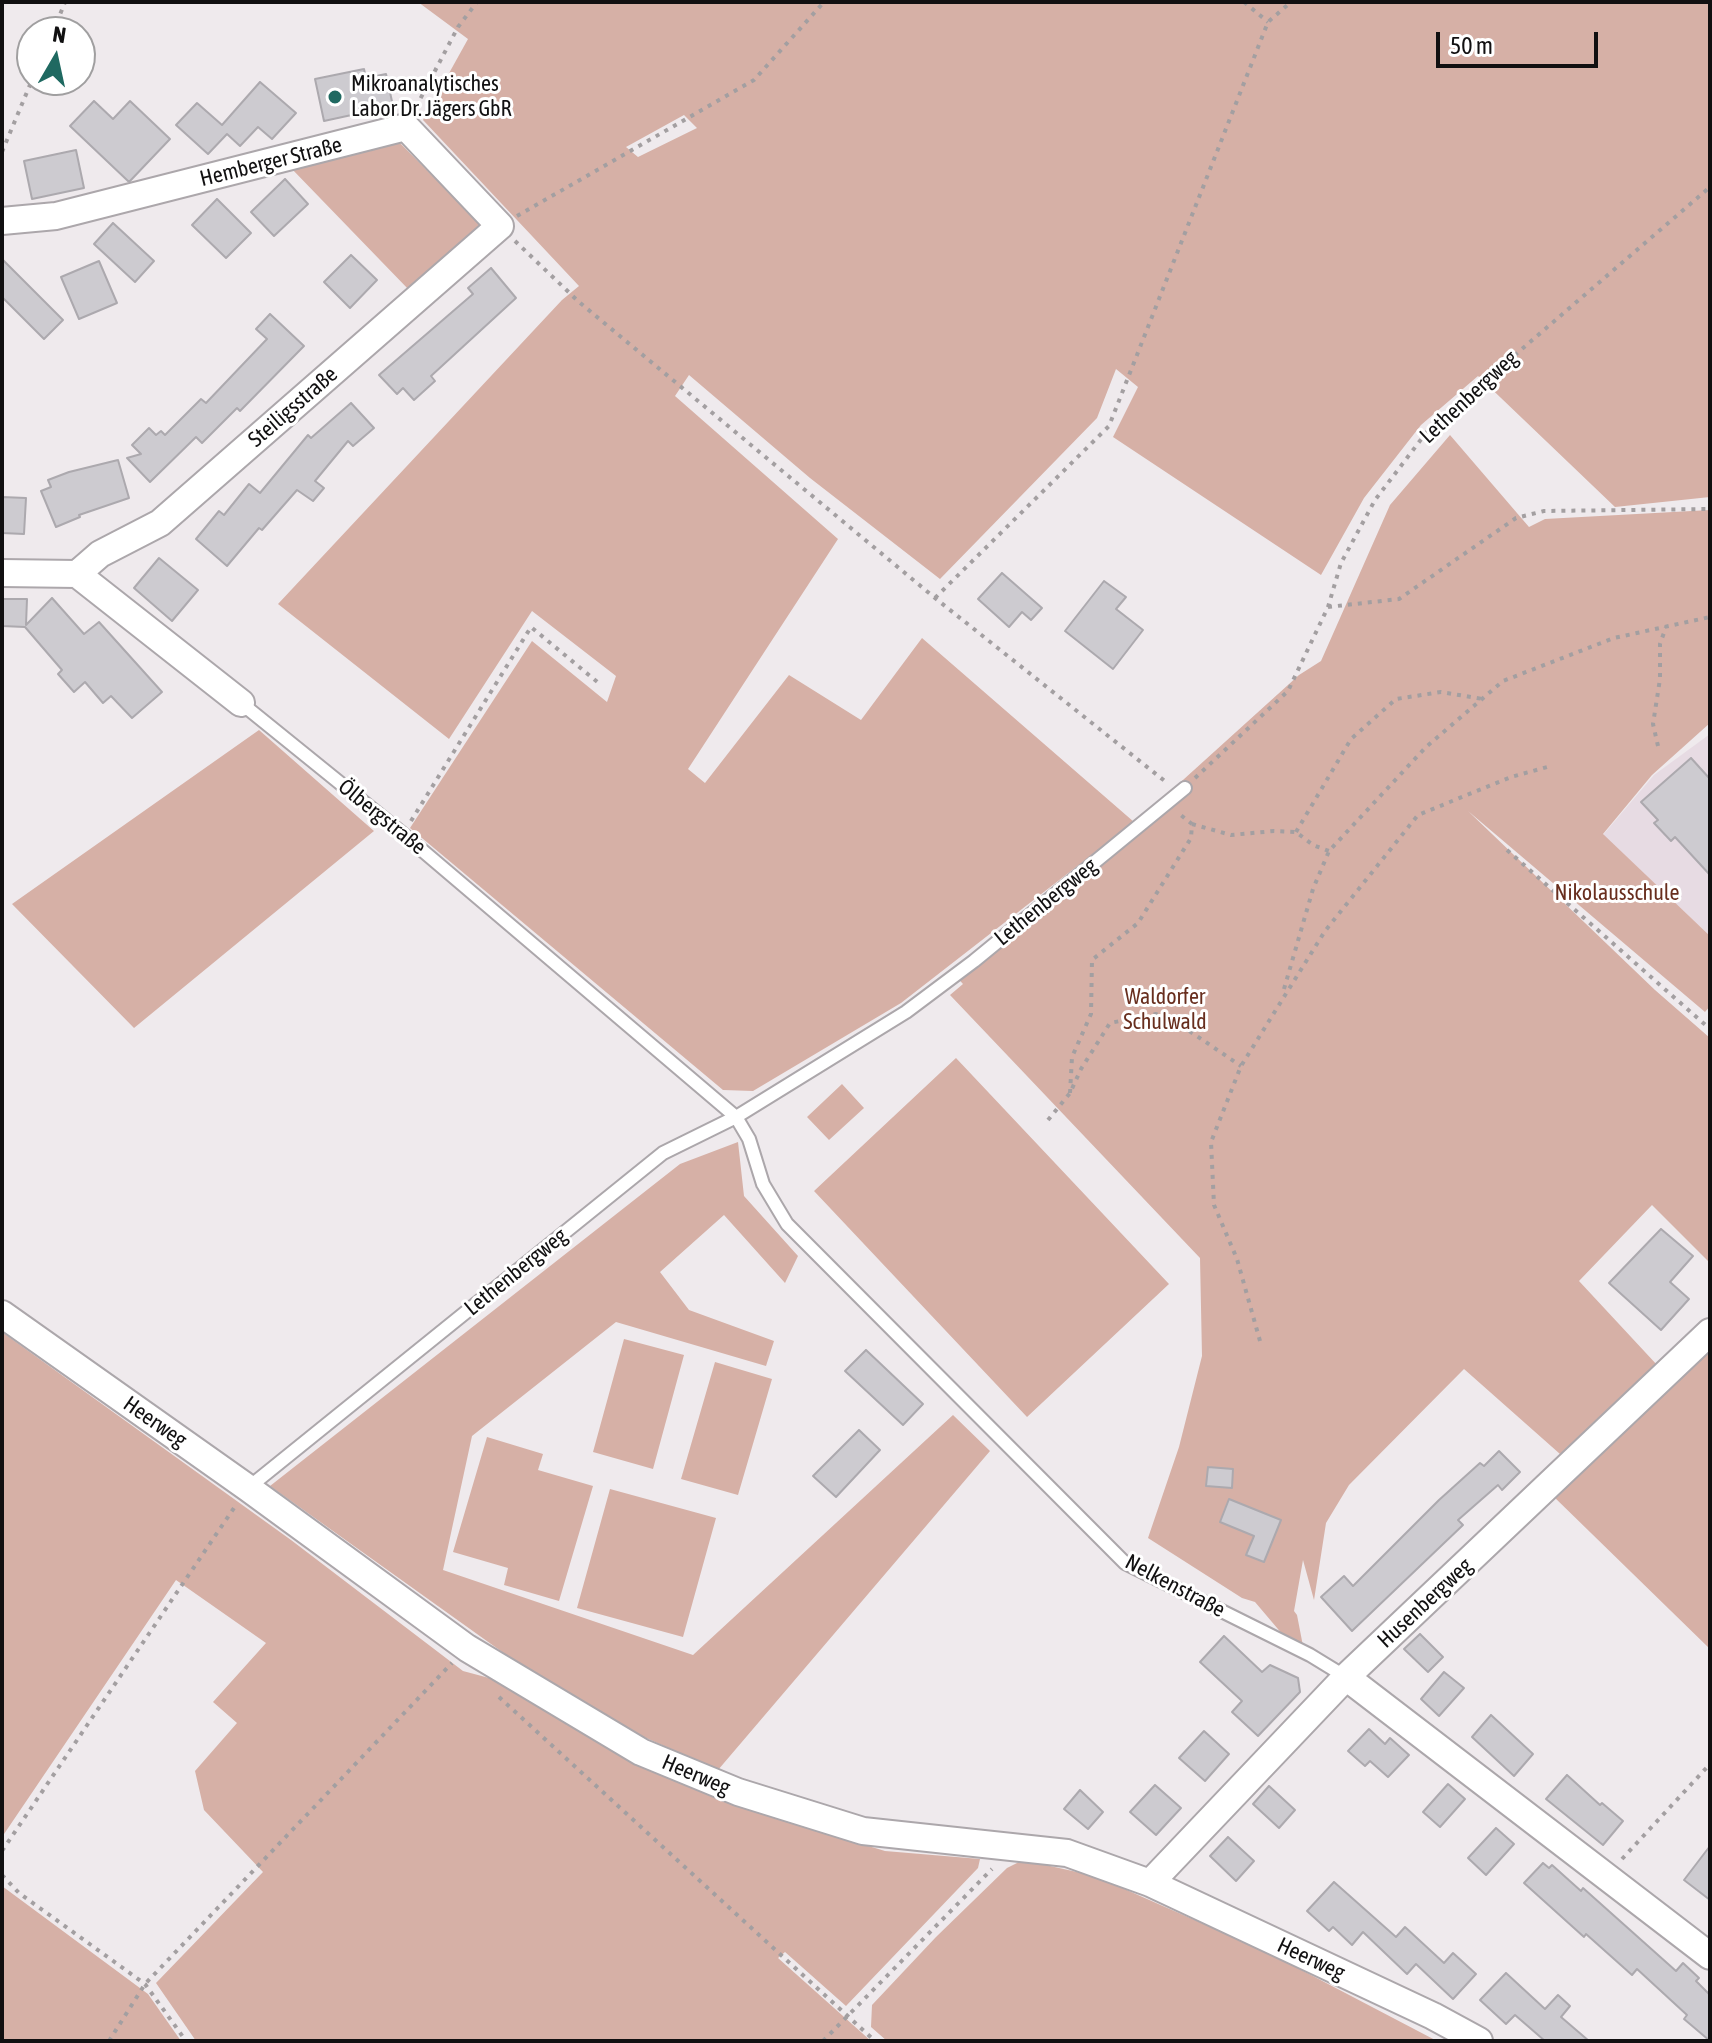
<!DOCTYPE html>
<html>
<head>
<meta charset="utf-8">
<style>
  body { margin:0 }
  #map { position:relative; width:1712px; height:2043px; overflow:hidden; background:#efeaed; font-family:"Asap Condensed",sans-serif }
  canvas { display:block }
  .frame { position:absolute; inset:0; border:4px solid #111011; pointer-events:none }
  .north { position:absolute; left:16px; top:16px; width:80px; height:80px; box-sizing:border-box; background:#fff; border:2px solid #a09fa0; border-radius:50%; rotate:9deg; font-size:22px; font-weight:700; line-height:32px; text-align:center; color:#111011 }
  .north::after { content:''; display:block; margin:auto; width:28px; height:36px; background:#1f6961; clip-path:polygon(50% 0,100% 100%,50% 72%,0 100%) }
  .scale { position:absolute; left:1436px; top:32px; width:162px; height:36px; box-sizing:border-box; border:4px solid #111011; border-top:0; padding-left:10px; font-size:24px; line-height:28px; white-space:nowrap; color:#111011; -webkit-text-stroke:6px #fff; paint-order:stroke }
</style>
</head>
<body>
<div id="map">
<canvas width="1712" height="2043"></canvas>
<div class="frame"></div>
<div class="north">N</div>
<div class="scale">50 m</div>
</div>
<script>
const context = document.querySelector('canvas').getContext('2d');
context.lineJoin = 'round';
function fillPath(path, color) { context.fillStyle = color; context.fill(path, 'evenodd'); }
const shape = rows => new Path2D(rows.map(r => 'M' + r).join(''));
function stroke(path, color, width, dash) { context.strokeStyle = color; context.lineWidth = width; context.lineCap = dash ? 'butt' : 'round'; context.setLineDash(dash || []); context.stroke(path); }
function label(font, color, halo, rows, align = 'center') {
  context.font = font + ' "Asap Condensed",sans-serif'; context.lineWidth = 6; context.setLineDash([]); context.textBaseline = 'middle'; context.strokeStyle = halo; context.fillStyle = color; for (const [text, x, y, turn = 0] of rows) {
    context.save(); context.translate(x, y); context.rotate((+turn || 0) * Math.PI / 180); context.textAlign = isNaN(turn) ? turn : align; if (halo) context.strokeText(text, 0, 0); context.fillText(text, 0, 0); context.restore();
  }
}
fillPath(shape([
  [1710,734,1710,936,1603,835,1654,775]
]), '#e7dbe3');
fillPath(shape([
  [418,2,1710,2,1710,497,1615,507,1478,376,1421,425,1364,498,1321,575,1113,437,1138,387,1116,369,1097,418,940,579,810,478,689,375,675,396,838,539,688,769,705,783,789,675,861,720,922,638,1134,822,901,1003,753,1091,723,1090,410,828,532,641,607,702,616,676,532,611,449,739,278,604,562,300,579,286,423,120,468,39],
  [684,115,697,128,638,157,626,147],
  [399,142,484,228,410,291,290,167],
  [1450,435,1529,527,1545,519,1710,510,1710,723,1652,775,1603,834,1710,936,1710,1006,1705,1012,1468,811,1655,990,1710,1038,1710,1263,1652,1205,1579,1281,1658,1366,1560,1454,1464,1369,1349,1485,1326,1523,1314,1600,1303,1560,1294,1611,1297,1615,1303,1646,1283,1635,1255,1602,1242,1598,1148,1538,1179,1447,1202,1356,1200,1258,950,995,963,984,952,972,1114,849,1173,789,1299,675,1321,661,1390,505],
  [259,730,374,831,134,1028,12,904],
  [956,1058,1169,1284,1027,1417,814,1191],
  [842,1084,864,1108,829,1140,807,1117],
  [738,1142,744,1196,798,1256,785,1283,724,1215,660,1272,689,1310,774,1341,766,1366,616,1322,472,1436,443,1570,693,1655,953,1415,990,1451,718,1770,635,1733,512,1659,270,1486,680,1164],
  [2,1332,291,1540,463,1671,504,1682,632,1761,735,1806,885,1851,980,1859,978,1868,846,2006,785,1952,778,1958,871,2041,196,2041,156,1983,263,1872,204,1810,195,1771,237,1723,213,1702,266,1643,176,1580,2,1837],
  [624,1339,684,1355,653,1469,593,1452],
  [1710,1345,1710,1649,1552,1495],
  [715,1362,772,1379,738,1495,681,1479],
  [487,1437,543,1454,538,1470,593,1486,559,1601,504,1585,508,1568,453,1552],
  [610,1489,716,1518,683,1637,577,1608],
  [1023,1860,1095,1876,1267,1952,1437,2041,887,2041,871,2027,872,2005,936,1937,1007,1868],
  [2,1886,148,1994,181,2041,2,2041]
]), '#d6b0a6');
const building = shape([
  [364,69,366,78,386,74,393,106,324,121,315,79,364,69],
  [260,82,296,113,272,139,258,127,240,146,227,134,208,154,176,125,197,103,222,125,260,82],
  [94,101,113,119,130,101,170,139,130,181,128,181,70,126,94,101],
  [76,150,84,188,32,199,24,161,76,150],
  [285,179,308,204,274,236,251,212,285,179],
  [217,199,251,233,226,258,192,225,217,199],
  [113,223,154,261,135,282,94,244,113,223],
  [351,255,377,280,350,308,324,282,351,255],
  [2,259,63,320,44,339,2,297,2,259],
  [99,261,117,303,79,319,61,277,99,261],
  [491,268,516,298,431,376,435,381,414,400,403,388,397,394,379,375,473,294,468,288,491,268],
  [270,314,304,346,240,411,237,408,202,443,196,437,150,482,127,458,141,454,132,445,149,428,156,435,161,431,165,435,201,399,206,403,267,339,256,329,270,314],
  [351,403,374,428,353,446,348,441,315,481,324,488,313,501,297,490,262,530,259,528,227,566,196,539,219,511,224,515,249,484,260,493,308,435,311,438,351,403],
  [118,460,129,498,79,515,80,517,56,527,41,491,51,487,48,480,69,472,118,460],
  [2,497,26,498,24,534,2,533,2,497],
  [159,558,198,590,172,621,134,588,159,558],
  [1002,573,1042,608,1031,620,1022,612,1009,627,978,599,1002,573],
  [1104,581,1126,597,1116,609,1143,630,1113,669,1065,631,1104,581],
  [52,598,84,634,99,622,162,692,132,718,111,696,103,703,85,682,74,692,58,674,62,670,25,627,2,626,2,599,27,599,26,625,52,598],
  [1691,758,1710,779,1710,875,1675,837,1671,841,1654,823,1658,820,1641,802,1691,758],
  [1661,1229,1693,1256,1670,1282,1689,1299,1661,1330,1609,1283,1661,1229],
  [866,1350,923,1404,903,1425,845,1371,866,1350],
  [859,1430,880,1450,836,1497,813,1476,859,1430],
  [1499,1451,1520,1472,1502,1490,1498,1485,1458,1520,1463,1525,1352,1631,1321,1597,1344,1576,1353,1586,1439,1500,1480,1463,1484,1466,1499,1451],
  [1208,1467,1233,1469,1232,1488,1206,1486,1208,1467],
  [1229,1499,1281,1520,1264,1562,1246,1555,1254,1536,1220,1522,1229,1499],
  [1420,1634,1443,1657,1428,1672,1404,1649,1420,1634],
  [1224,1636,1262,1672,1270,1665,1298,1678,1300,1692,1258,1736,1232,1712,1242,1701,1200,1662,1224,1636],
  [1444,1672,1464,1688,1439,1716,1421,1699,1444,1672],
  [1491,1715,1533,1754,1514,1776,1472,1737,1491,1715],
  [1369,1729,1385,1744,1390,1738,1409,1755,1388,1777,1370,1761,1365,1766,1348,1751,1369,1729],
  [1204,1731,1229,1754,1205,1781,1179,1758,1204,1731],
  [1567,1775,1600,1805,1602,1803,1623,1821,1603,1845,1546,1799,1567,1775],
  [1448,1784,1465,1799,1440,1827,1423,1812,1448,1784],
  [1155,1785,1181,1808,1156,1835,1130,1812,1155,1785],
  [1269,1786,1295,1810,1279,1828,1253,1804,1269,1786],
  [1080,1790,1103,1812,1088,1829,1064,1809,1080,1790],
  [1496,1828,1514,1844,1486,1875,1468,1858,1496,1828],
  [1228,1837,1254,1861,1236,1881,1210,1856,1228,1837],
  [1710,1846,1710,1900,1684,1880,1710,1846],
  [1543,1863,1549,1868,1552,1865,1581,1891,1583,1888,1676,1971,1683,1963,1699,1978,1696,1981,1710,1995,1710,2041,1684,2019,1687,2015,1637,1969,1632,1975,1586,1934,1584,1937,1524,1883,1543,1863],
  [1334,1882,1396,1937,1405,1927,1444,1963,1453,1953,1476,1974,1453,1999,1416,1964,1407,1974,1363,1932,1352,1945,1333,1927,1329,1931,1307,1911,1334,1882],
  [1506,1973,1545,2009,1558,1995,1570,2006,1561,2017,1589,2041,1545,2041,1515,2015,1506,2024,1480,2000,1506,1973]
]);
fillPath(building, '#cdcbd0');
stroke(building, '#aca9ae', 2);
const lane = shape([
  [241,703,403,834,736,1117,749,1139,763,1184,787,1224,1125,1563,1310,1655,1346,1677],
  [248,1488,663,1153,736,1117,906,1012,974,961,1185,788]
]);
const street = shape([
  [2,221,56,216,406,127,500,226,160,523,100,554,77,574],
  [2,573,77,574,241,703],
  [2,1314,248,1488,467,1648,641,1752,738,1792,863,1831,1067,1853,1150,1883,1433,2016,1479,2041],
  [1346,1677,1710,1956],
  [1150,1883,1346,1677,1710,1332]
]);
stroke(lane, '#aca7ab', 16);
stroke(street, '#aca7ab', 30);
stroke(shape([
  [1244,2,1268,22],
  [53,32,65,2],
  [416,107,458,27,477,2],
  [2,152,32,80],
  [517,216,754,80,824,2],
  [515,241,579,302,935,598,1166,782],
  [935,598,1109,426,1268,22,1291,2],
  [1328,607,1399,599,1516,518,1544,511,1710,509],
  [1658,746,1653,724,1660,679,1660,644,1666,627],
  [1195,778,1288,691,1328,607,1341,563,1375,500,1429,429,1710,187],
  [411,821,531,627,601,685],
  [1192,824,1231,835,1274,831,1296,832,1313,845,1329,851],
  [1296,832,1351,739,1396,699,1441,692,1483,699],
  [1507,850,1710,1029],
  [1284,989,1313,889,1329,851,1426,747,1503,681,1614,638,1710,617],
  [1070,1093,1072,1057,1091,1014,1092,960,1138,923,1191,838,1192,824,1177,812],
  [1048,1120,1070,1093,1081,1069,1110,1023,1156,1014,1185,1028,1241,1066],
  [1260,1341,1237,1259,1214,1205,1211,1142,1241,1066,1325,931,1418,815,1511,777,1551,766],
  [499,1697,875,2041],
  [2,1851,236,1505],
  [1622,1859,1710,1764],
  [2,1875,19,1893,145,1984,186,2041],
  [109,2041,145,1984,452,1663],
  [823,2041,992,1869]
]), '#a39fa1', 4, [4, 6]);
stroke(lane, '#fff', 12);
stroke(street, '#fff', 26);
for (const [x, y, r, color] of [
  [335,97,8,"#1f6961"]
]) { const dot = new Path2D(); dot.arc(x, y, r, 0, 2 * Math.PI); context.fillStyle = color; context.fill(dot); stroke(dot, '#fff', 3); }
label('22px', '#111011', '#fff', [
  ["Mikroanalytisches",351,84],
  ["Labor Dr. Jägers GbR",351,109]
], 'left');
label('22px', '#111011', '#fff', [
  ["Hemberger Straße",271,162,-14],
  ["Lethenbergweg",1469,397,-43],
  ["Steiligsstraße",293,407,-41],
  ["Ölbergstraße",382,817,39],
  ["Lethenbergweg",1046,902,-39],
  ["Lethenbergweg",516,1272,-39],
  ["Heerweg",155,1422,35],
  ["Nelkenstraße",1175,1586,28],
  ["Husenbergweg",1425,1603,-43],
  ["Heerweg",696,1775,23],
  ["Heerweg",1311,1959,25]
]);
label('22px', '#682e1e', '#fff', [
  ["Nikolausschule",1617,893],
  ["Waldorfer",1165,997],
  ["Schulwald",1165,1022]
]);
</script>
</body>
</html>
